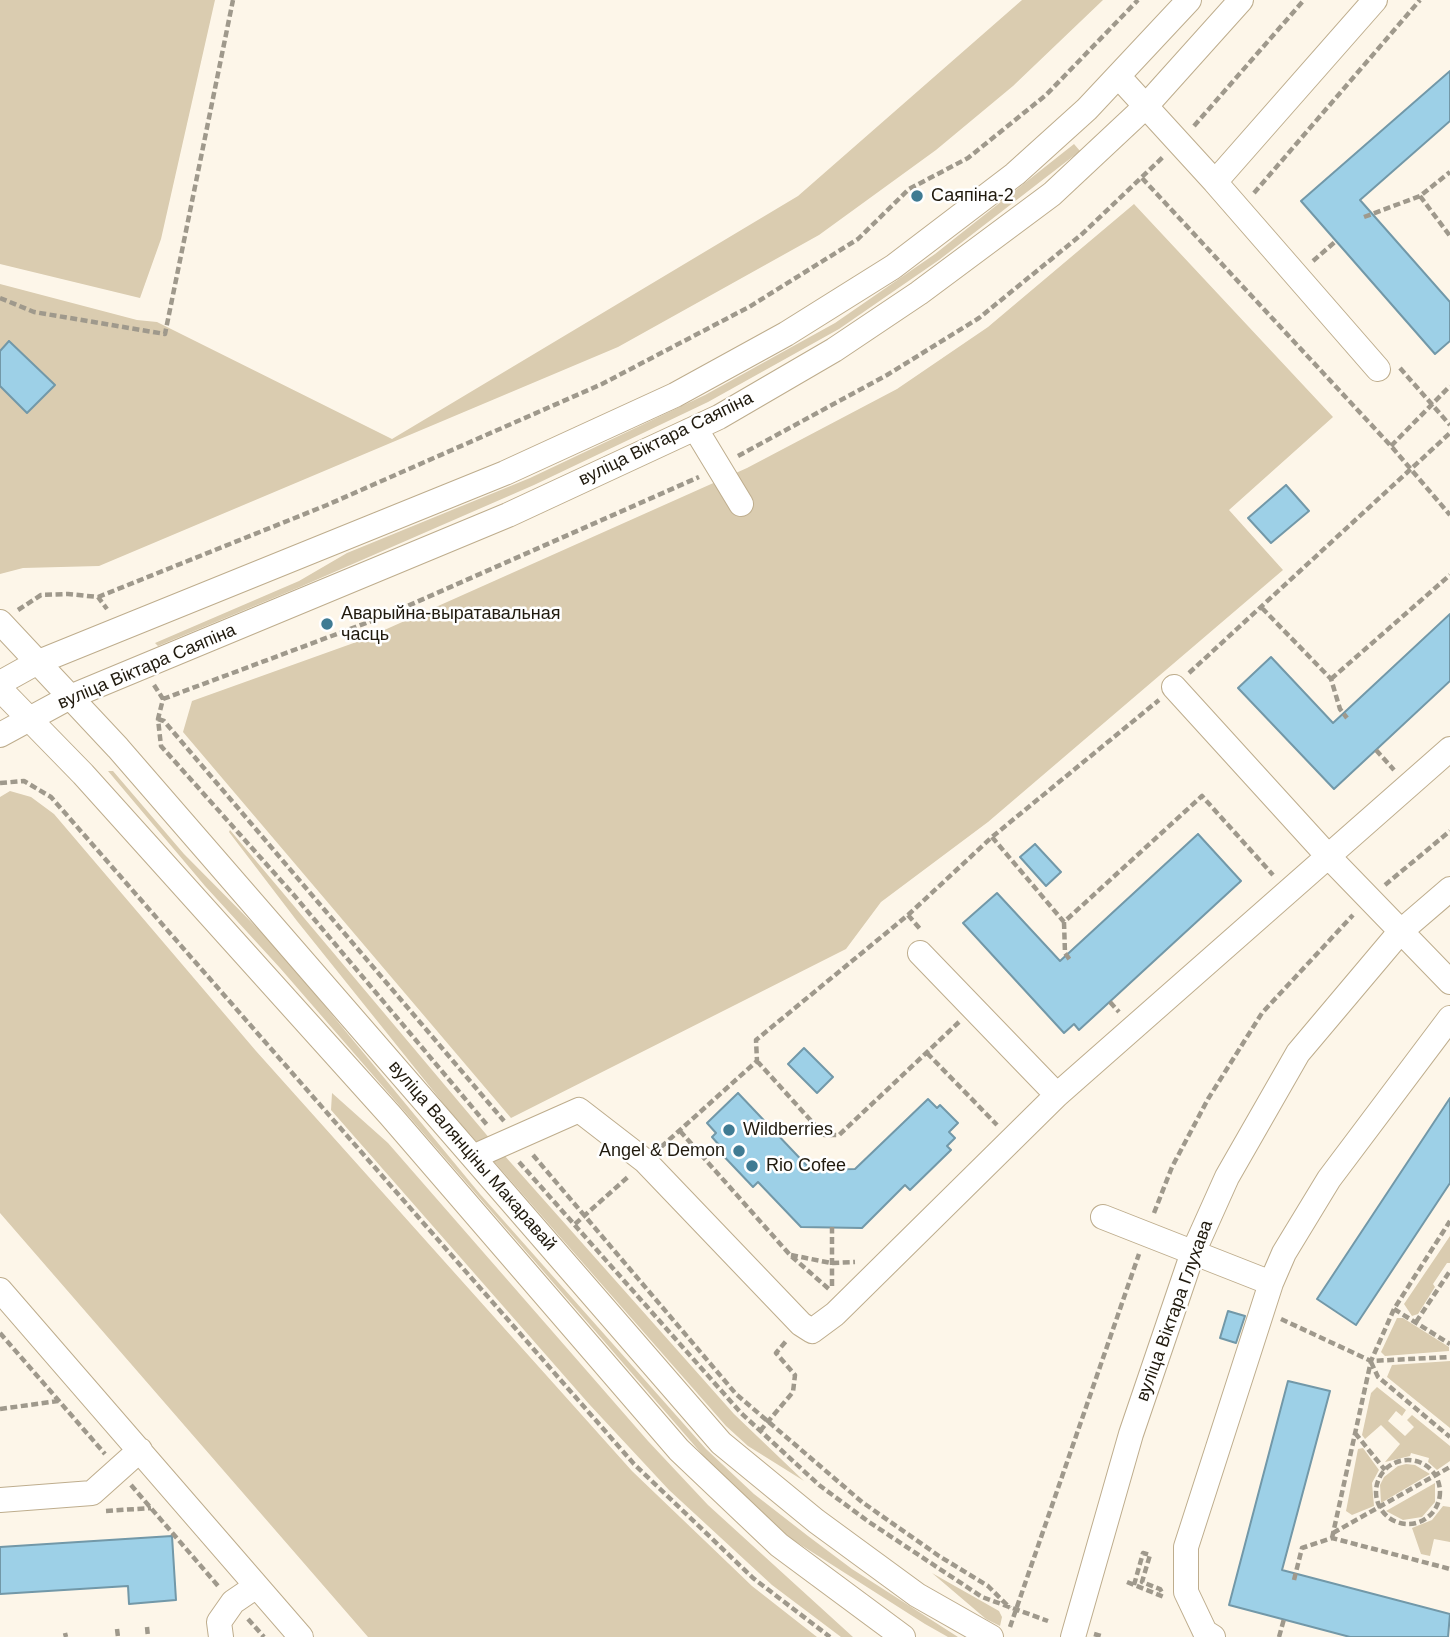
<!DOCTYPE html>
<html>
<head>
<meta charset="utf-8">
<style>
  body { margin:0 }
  canvas { display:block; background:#fdf6e9 }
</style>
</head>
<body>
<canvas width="1450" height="1637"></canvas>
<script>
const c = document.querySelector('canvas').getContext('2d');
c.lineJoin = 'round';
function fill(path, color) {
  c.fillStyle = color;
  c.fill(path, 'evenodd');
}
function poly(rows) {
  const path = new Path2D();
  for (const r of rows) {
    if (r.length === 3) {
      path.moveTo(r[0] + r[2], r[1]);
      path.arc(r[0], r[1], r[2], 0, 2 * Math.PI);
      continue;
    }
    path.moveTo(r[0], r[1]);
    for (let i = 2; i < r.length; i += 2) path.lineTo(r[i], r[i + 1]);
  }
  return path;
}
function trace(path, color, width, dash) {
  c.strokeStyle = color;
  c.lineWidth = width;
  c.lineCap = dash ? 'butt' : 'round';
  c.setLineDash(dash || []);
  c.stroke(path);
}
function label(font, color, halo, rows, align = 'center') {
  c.font = font + ' Helvetica,sans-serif';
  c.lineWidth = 5;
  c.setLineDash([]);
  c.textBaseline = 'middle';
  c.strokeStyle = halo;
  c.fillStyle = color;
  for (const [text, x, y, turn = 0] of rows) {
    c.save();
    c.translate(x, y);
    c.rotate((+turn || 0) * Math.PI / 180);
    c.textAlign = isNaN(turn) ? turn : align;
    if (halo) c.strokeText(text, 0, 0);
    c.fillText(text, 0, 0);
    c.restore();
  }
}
fill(poly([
  [0,0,215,0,161,239,140,298,0,264],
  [1022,0,1103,0,1013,86,936,150,819,235,618,347,99,566,23,568,0,574,0,284,137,320,157,322,392,439,798,196],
  [1074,144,1080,151,939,260,839,329,708,402,534,485,300,587,158,646,155,643,299,581,347,553,530,478,705,395,835,323,935,254],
  [1134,204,1333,417,1229,510,1283,570,988,822,881,902,846,949,511,1118,183,732,192,701,362,640,747,468,897,389,988,327],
  [108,771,113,771,184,854,277,948,480,1194,706,1449,754,1494,808,1536,852,1569,958,1637,948,1637,925,1624,790,1538,708,1461,280,968,205,886],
  [10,791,31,797,54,814,256,1051,632,1471,752,1586,817,1637,368,1637,0,1213,0,797],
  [230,830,496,1146,734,1414,804,1481,748,1446,726,1426,447,1108,297,921,229,832],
  [332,1093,388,1143,648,1441,708,1505,853,1637,841,1637,772,1585,669,1490,589,1404,331,1110],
  [1450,1236,1450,1263,1447,1263,1433,1284,1435,1287,1418,1314,1412,1316,1404,1304],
  [1397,1318,1403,1318,1449,1347,1449,1351,1385,1356,1381,1352],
  [1450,1361,1450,1428,1387,1377,1392,1365],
  [1377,1387,1406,1410,1402,1416,1396,1411,1388,1421,1405,1436,1414,1427,1407,1420,1412,1415,1450,1446,1450,1461,1437,1470,1428,1462,1429,1458,1411,1453,1410,1456,1385,1462,1400,1444,1381,1425,1365,1439,1362,1435,1371,1393],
  [1363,1448,1379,1470,1372,1483,1374,1506,1352,1515,1346,1511,1358,1449],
  [1406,1464,1415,1465,1430,1474,1381,1503,1380,1485,1384,1477,1398,1466],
  [1435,1483,1435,1502,1422,1517,1403,1520,1386,1511],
  [1443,1506,1450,1507,1450,1542,1434,1539,1430,1556,1421,1554,1412,1528,1432,1520],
  [932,1573,999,1611,1002,1617,1000,1626,986,1619]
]), '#daccb0');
const building = poly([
  [1450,71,1450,121,1360,200,1450,302,1450,341,1435,354,1301,201,1450,71],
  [9,341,55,385,27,413,0,386,0,351,9,341],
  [1286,485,1309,511,1271,543,1248,518,1286,485],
  [1450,614,1450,681,1334,789,1238,688,1271,657,1333,723,1450,614],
  [1198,834,1241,881,1079,1030,1074,1024,1064,1033,963,923,997,893,1060,961,1198,834],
  [1035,844,1061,872,1046,886,1020,857,1035,844],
  [804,1048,833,1077,817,1093,788,1064,804,1048],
  [738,1093,811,1170,855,1169,928,1099,937,1108,940,1105,958,1123,949,1132,955,1138,947,1146,951,1150,910,1190,905,1185,862,1228,801,1227,758,1182,753,1187,716,1148,719,1145,712,1137,716,1133,707,1123,738,1093],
  [1450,1098,1450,1183,1356,1325,1317,1299,1450,1098],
  [1228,1311,1245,1316,1236,1343,1220,1338,1228,1311],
  [1288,1381,1330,1391,1282,1570,1450,1614,1448,1637,1350,1637,1229,1605,1288,1381],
  [172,1536,176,1600,129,1604,128,1586,0,1594,0,1547,172,1536]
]);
fill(building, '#9dd0e7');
trace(building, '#7298a8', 2);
const minor = poly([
  [1375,0,1215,182,1378,369],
  [1119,77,1215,182],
  [695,428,741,504],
  [0,622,118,748,721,1443,816,1521,917,1595,991,1637],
  [0,683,36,663,505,473,675,395,786,334,893,267,1015,174,1087,109,1189,0],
  [1174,687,1327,855,1450,982],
  [0,689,83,774,390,1115,679,1450,779,1545,903,1637],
  [0,735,70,697,508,515,719,417,834,350,919,293,1052,194,1145,107,1241,0],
  [920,953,1057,1095],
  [473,1157,579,1110,645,1161,801,1324,812,1331,835,1314,1057,1095,1450,749],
  [1103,1217,1271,1283],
  [0,1290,301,1637],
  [0,1500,92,1493,140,1450],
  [221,1637,219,1622,233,1602,255,1587],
  [1073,1637,1131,1434,1192,1255,1227,1177,1298,1053,1400,932,1450,889],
  [1213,1637,1205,1632,1186,1592,1186,1547,1271,1283,1284,1253,1329,1179,1450,1018]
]);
trace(minor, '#bead8d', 26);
trace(poly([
  [1194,126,1304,0],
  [1142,178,1391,446,1450,515],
  [1254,193,1420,0],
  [1420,196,1450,236],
  [1364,217,1420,196,1450,172],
  [1313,261,1336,241],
  [0,298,34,312,165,334,233,0],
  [1400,368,1450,425],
  [1391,446,1450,386],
  [738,456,887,375,979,318,1081,235,1163,157],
  [98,597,327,505,602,384,749,307,858,239,909,189,968,158,1046,95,1138,0],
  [1262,608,1331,679,1340,709,1347,718],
  [18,610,41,595,68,594,98,597,107,609],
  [1189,673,1450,433],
  [1331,679,1450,575],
  [154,685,163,699,158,719,161,746,293,894,488,1126],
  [163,699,385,616,699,477],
  [158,719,164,721,504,1121],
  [1376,750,1394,770],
  [0,783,24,781,51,797,634,1464,753,1578,830,1637],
  [992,837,1064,922,1202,796,1273,875],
  [1385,885,1450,831],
  [908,915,921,930],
  [1064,922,1065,953,1070,960],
  [1110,1002,1119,1012],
  [927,1053,997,1125],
  [757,1061,824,1135,839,1135,959,1022],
  [680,1131,790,1255,830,1290],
  [661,1147,757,1061,756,1040,908,915,992,837,1159,700],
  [533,1155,736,1394,862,1502,939,1556,988,1586,1010,1608],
  [519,1162,741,1413,819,1485,869,1522,982,1597,1048,1621],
  [1154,1213,1172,1167,1208,1099,1262,1013,1353,915],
  [575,1224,629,1176],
  [791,1255,831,1263,855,1262],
  [832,1286,832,1227],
  [1394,1309,1450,1344],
  [1281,1319,1371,1361,1450,1357],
  [1416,1322,1450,1271],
  [0,1333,105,1454],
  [1371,1362,1378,1377,1450,1437],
  [0,1409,58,1401],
  [760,1431,793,1392,795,1375,776,1353,787,1340],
  [1355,1433,1385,1470],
  [1408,1492,32],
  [131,1485,219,1587],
  [106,1511,151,1508],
  [1333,1533,1450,1467],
  [1332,1538,1371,1361,1394,1309,1450,1221],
  [1294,1580,1302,1548,1332,1538,1450,1569],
  [1127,1582,1164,1597],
  [1134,1585,1143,1553,1150,1555,1142,1582,1160,1589,1163,1594],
  [248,1619,264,1637],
  [147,1627,148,1637],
  [1010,1627,1139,1254],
  [117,1629,118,1637],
  [65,1633,66,1637],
  [1094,1634,1104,1637],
  [1279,1637,1284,1619]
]), '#9f998c', 4.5, [7, 3.5]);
trace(minor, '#fff', 24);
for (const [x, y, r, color] of [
  [917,196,7,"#3f7b93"],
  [327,624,7,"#3f7b93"],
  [729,1130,7,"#3f7b93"],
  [739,1151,7,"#3f7b93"],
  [752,1166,7,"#3f7b93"]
]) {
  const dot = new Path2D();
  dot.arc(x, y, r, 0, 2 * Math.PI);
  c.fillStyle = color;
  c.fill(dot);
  trace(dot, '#fff', 2.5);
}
label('18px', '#201a0e', '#fff', [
  ["Саяпіна-2",931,196],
  ["Аварыйна-выратавальная",341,614],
  ["часць",341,635],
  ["Wildberries",743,1130],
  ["Angel & Demon",725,1151,"right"],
  ["Rio Cofee",766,1166]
], 'left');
label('18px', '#201a0e', '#fff', [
  ["вуліца Віктара Саяпіна",666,439,-26],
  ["вуліца Віктара Саяпіна",147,667,-23],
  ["вуліца Валянціны Макаравай",472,1156,49],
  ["вуліца Віктара Глухава",1175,1311,-70]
]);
</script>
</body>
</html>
